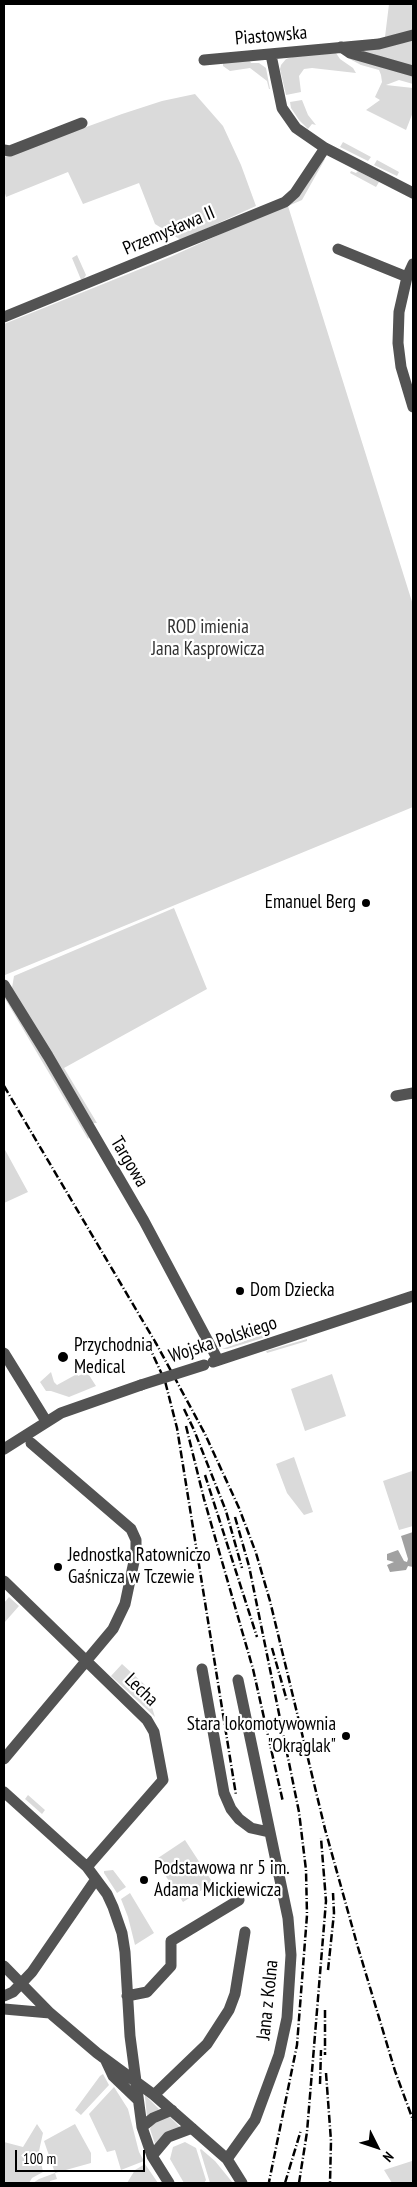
<!DOCTYPE html>
<html>
<head>
<meta charset="utf-8">
<style>
  body { margin:0 }
  #map { position:relative; width:417px; height:2187px; overflow:hidden; background:#fff; font-family:"PT Sans Narrow",sans-serif }
  canvas { display:block }
  .frame { position:absolute; inset:0; border:5px solid #000; pointer-events:none }
  .north { position:absolute; left:352px; top:2122px; width:50px; height:50px; -webkit-text-stroke:4px #fff; paint-order:stroke; rotate:131deg; font-size:14px; font-weight:700; line-height:20px; text-align:center; color:#000 }
  .north::after { content:''; display:block; margin:auto; width:18px; height:22px; background:#000; clip-path:polygon(50% 0,100% 100%,50% 72%,0 100%) }
  .scale { position:absolute; left:15px; top:2150px; width:130px; height:22px; box-sizing:border-box; border:2px solid #000; border-top:0; padding-left:6px; font-size:15px; line-height:18px; white-space:nowrap; color:#000; -webkit-text-stroke:4px #fff; paint-order:stroke }
</style>
</head>
<body>
<div id="map">
<canvas width="417" height="2187"></canvas>
<div class="frame"></div>
<div class="north">N</div>
<div class="scale">100 m</div>
</div>
<script>
const c = document.querySelector('canvas').getContext('2d');
c.lineJoin = 'round';
function fill(path, color) {
  c.fillStyle = color;
  c.fill(path, 'evenodd');
}
function poly(rows) {
  const path = new Path2D();
  for (const r of rows) {
    path.moveTo(r[0], r[1]);
    for (let i = 2; i < r.length; i += 2) path.lineTo(r[i], r[i + 1]);
  }
  return path;
}
function trace(path, color, width, dash) {
  c.strokeStyle = color;
  c.lineWidth = width;
  c.lineCap = dash ? 'butt' : 'round';
  c.setLineDash(dash || []);
  c.stroke(path);
}
function label(font, color, halo, rows, align = 'center') {
  c.font = font + ' "PT Sans Narrow",sans-serif';
  c.lineWidth = 4.5;
  c.setLineDash([]);
  c.textBaseline = 'middle';
  c.strokeStyle = halo;
  c.fillStyle = color;
  for (const [text, x, y, turn = 0] of rows) {
    c.save();
    c.translate(x, y);
    c.rotate((+turn || 0) * Math.PI / 180);
    c.textAlign = isNaN(turn) ? turn : align;
    if (halo) c.strokeText(text, 0, 0);
    c.fillText(text, 0, 0);
    c.restore();
  }
}
fill(poly([
  [389,4,413,4,413,31,385,37],
  [413,39,413,69,347,48],
  [336,53,340,59,353,68,356,73,312,68,304,69,299,76,301,92,286,95,280,69,281,65,286,59,295,56],
  [344,56,413,74,413,84,399,80,386,85,413,88,413,112,406,130,366,110,380,100,375,97,382,82,381,75,379,70,361,65],
  [250,61,251,63,259,63,266,68,270,89,269,89,267,81,250,68,230,71,223,66,223,62],
  [195,94,223,126,241,165,256,206,181,240,155,224,139,183,83,204,68,172,6,197,4,190,4,157,122,114,162,101],
  [302,100,308,115,316,125,312,124,308,129,299,120,291,108,290,102],
  [343,142,371,157,368,161,340,147],
  [323,159,325,159,302,200,288,206,413,605,413,807,5,975,4,324,170,257,287,204],
  [377,160,399,172,397,176,374,165],
  [351,171,356,173,358,171,379,182,376,187,350,173],
  [77,255,86,275,82,282,72,258],
  [174,908,207,989,64,1068,97,1123,92,1123,12,988,14,976],
  [4,991,89,1137,88,1139,4,997],
  [4,1148,28,1192,4,1203],
  [262,1335,263,1338,227,1349,222,1349],
  [307,1339,307,1341,267,1353,266,1351],
  [51,1372,54,1382,57,1385,77,1374,78,1376,87,1372,96,1386,69,1397,51,1391,46,1391,40,1382],
  [332,1374,346,1416,305,1431,291,1389],
  [294,1457,313,1512,304,1515,287,1493,276,1464],
  [412,1471,413,1526,399,1530,383,1481],
  [9,1597,19,1606,4,1623,4,1603],
  [122,1664,145,1685,155,1717,111,1676],
  [28,1795,45,1810,42,1814,25,1799],
  [185,1840,213,1883,183,1902,155,1860],
  [113,1870,126,1887,117,1893,104,1873,104,1871],
  [130,1893,154,1933,135,1945,128,1917,121,1899],
  [103,2074,109,2085,81,2115,75,2110,100,2076],
  [114,2087,128,2109,139,2152,144,2161,121,2170,115,2150,107,2152,89,2114],
  [145,2095,159,2109,147,2117,145,2097],
  [166,2116,170,2117,180,2127,156,2147,150,2129,152,2125],
  [37,2124,43,2133,39,2151,43,2172,32,2178,29,2183,4,2183,4,2142,23,2147],
  [75,2124,91,2153,91,2163,55,2173,57,2179,50,2181,50,2183,33,2183,39,2179,55,2173,44,2141],
  [185,2142,196,2148,206,2180,204,2183,184,2183,170,2159,173,2147],
  [201,2149,215,2161,233,2183,210,2183,200,2150],
  [412,2161,413,2183,392,2183,384,2170],
  [145,2164,158,2183,127,2183,135,2170]
]), '#dadada');
fill(poly([
  [413,1532,413,1567,408,1566,406,1570,390,1572,387,1565,394,1562,387,1560,387,1554,398,1550,404,1561,407,1562,408,1559,401,1536]
]), '#a1a1a1');
trace(poly([
  [341,47,350,53,413,71],
  [271,55,282,108,296,128,325,148,413,193],
  [204,60,379,44,413,35],
  [4,150,10,151,82,123],
  [338,249,407,277],
  [413,264,407,277,399,312,398,343,401,367,413,407],
  [4,317,285,202,295,193,325,148],
  [4,985,48,1056,144,1221,218,1360],
  [396,1096,413,1093],
  [4,1353,46,1421],
  [213,1362,413,1296],
  [4,1449,61,1413,141,1385],
  [4,1581,147,1720,154,1732,163,1780,87,1867],
  [202,1669,224,1793,231,1809,239,1819,251,1828,269,1832],
  [4,1759,113,1629,125,1604,136,1552,136,1540,131,1529,31,1443],
  [4,1792,87,1867,107,1894,113,1907,122,1933,125,1952,130,2036,142,2127,152,2156,169,2183],
  [4,1966,50,2013,97,2053,154,2095,227,2159,242,2183],
  [4,1996,13,1992,32,1972,96,1879],
  [127,1996,147,1992,171,1966,171,1941,239,1900],
  [4,2009,50,2013],
  [106,2061,113,2076,137,2099],
  [154,2095,207,2044,229,2010,235,1994,245,1932],
  [142,2127,153,2118,172,2110],
  [152,2156,168,2137,192,2128],
  [227,2159,255,2120,279,2055,287,2018,291,1955,288,1918,238,1680]
]), '#535353', 11);
trace(poly([
  [4,1086,157,1345,205,1434,239,1508,256,1553,270,1601,325,1829,357,1944,395,2071,413,2120],
  [148,1344,165,1381,177,1428,236,1795],
  [184,1409,194,1430,226,1511,242,1568],
  [186,1426,204,1499,253,1669,283,1802],
  [205,1475,257,1637],
  [235,1517,249,1566,299,1812,306,1870,307,1915,297,2045,269,2182],
  [272,1648,287,1701],
  [328,1970,334,1913,333,1893],
  [325,2010,325,2055],
  [326,2073,331,2141,330,2183],
  [320,2084,321,2050],
  [285,2183,301,2130],
  [299,2183,307,2132,326,1901,321,1838]
]), '#000', 2.5, [8, 2.5, 1, 2.5]);
trace(poly([
  [141,1385,204,1365]
]), '#535353', 11);
for (const [x, y, r, color] of [
  [366,903,5,"#000"],
  [240,1291,5,"#000"],
  [63,1357,6,"#000"],
  [58,1567,5,"#000"],
  [346,1736,5,"#000"],
  [144,1880,5,"#000"]
]) {
  const dot = new Path2D();
  dot.arc(x, y, r, 0, 2 * Math.PI);
  c.fillStyle = color;
  c.fill(dot);
  trace(dot, '#fff', 2);
}
label('19px', '#000', '#fff', [
  ["Piastowska",271,36,-5],
  ["Przemysława II",169,231,-23],
  ["Targowa",129,1162,59],
  ["Wojska Polskiego",223,1340,-18],
  ["Lecha",141,1690,44],
  ["Jana z Kolna",268,2000,-84]
]);
label('19px', '#313131', '#fff', [
  ["ROD imienia",208,628],
  ["Jana Kasprowicza",208,650]
]);
label('19px', '#000', '#fff', [
  ["Emanuel Berg",356,903,"right"],
  ["Dom Dziecka",250,1291],
  ["Przychodnia",74,1346],
  ["Medical",74,1368],
  ["Jednostka Ratowniczo",68,1556],
  ["Gaśnicza w Tczewie",68,1578],
  ["Stara lokomotywownia",336,1725,"right"],
  ["\"Okrąglak\"",336,1747,"right"],
  ["Podstawowa nr 5 im.",154,1869],
  ["Adama Mickiewicza",154,1891]
], 'left');
</script>
</body>
</html>
